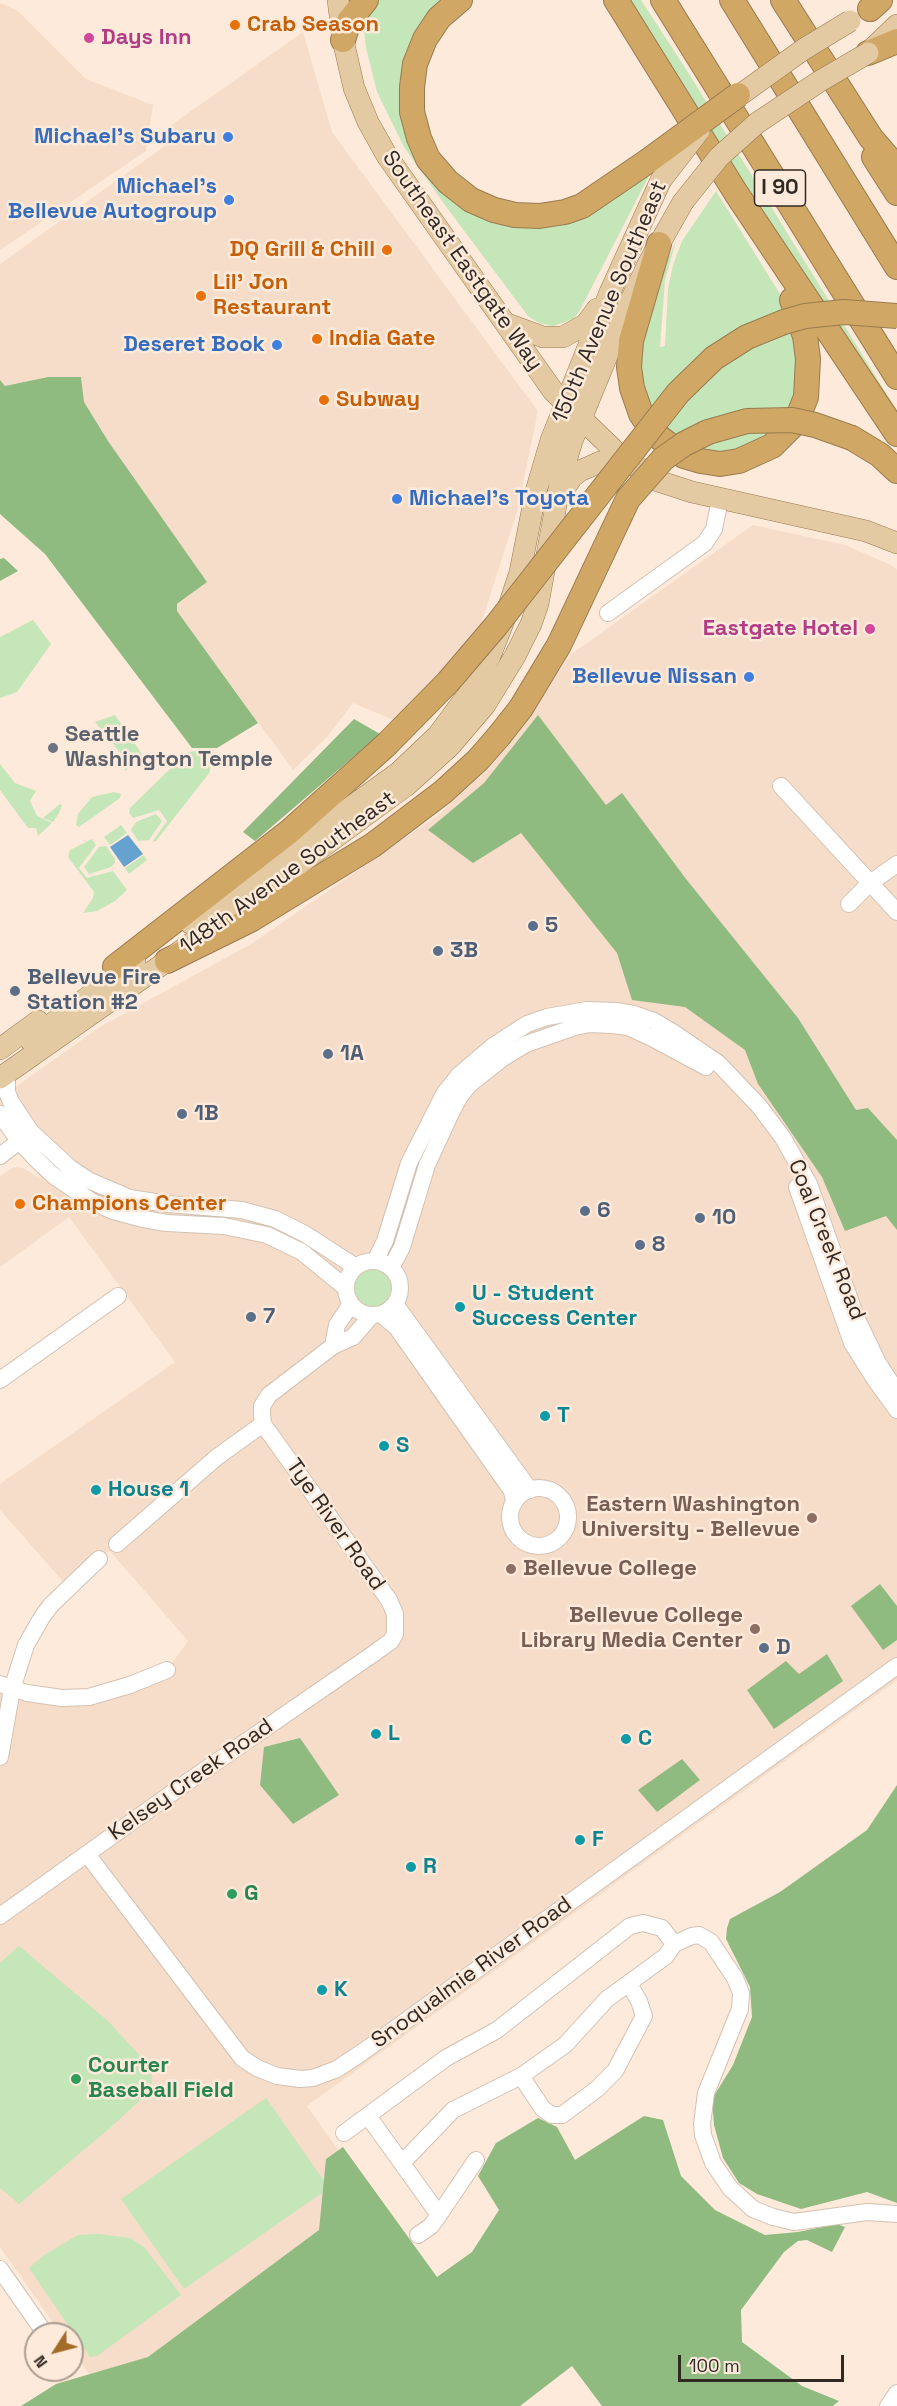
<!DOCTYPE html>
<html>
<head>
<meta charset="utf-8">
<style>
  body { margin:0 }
  #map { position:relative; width:897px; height:2406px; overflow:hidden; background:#fdeada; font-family:"Space Grotesk",sans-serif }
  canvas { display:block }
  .north { position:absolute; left:24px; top:2322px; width:60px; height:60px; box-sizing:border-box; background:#fdeada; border:2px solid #ab9d91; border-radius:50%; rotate:234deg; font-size:16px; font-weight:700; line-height:24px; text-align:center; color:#312a24 }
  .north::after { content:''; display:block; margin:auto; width:21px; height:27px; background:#a36b28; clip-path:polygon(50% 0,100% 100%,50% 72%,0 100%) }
  .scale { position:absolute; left:678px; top:2355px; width:166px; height:27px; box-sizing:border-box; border:3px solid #312a24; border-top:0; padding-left:8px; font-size:18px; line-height:21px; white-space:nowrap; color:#312a24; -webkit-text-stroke:4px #fdeada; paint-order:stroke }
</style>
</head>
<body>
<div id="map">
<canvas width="897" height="2406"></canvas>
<div class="north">N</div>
<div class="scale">100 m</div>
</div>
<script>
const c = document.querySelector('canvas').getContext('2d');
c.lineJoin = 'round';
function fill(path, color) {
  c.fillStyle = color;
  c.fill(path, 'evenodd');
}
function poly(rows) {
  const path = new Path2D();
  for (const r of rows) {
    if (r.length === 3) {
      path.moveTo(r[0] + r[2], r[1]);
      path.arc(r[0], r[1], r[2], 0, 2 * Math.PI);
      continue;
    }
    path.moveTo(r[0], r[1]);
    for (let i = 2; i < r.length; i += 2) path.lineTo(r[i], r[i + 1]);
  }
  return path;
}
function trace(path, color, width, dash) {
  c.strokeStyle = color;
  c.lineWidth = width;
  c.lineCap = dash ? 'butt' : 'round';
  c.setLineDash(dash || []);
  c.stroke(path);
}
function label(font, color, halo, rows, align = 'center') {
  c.font = font + ' "Space Grotesk",sans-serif';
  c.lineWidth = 5;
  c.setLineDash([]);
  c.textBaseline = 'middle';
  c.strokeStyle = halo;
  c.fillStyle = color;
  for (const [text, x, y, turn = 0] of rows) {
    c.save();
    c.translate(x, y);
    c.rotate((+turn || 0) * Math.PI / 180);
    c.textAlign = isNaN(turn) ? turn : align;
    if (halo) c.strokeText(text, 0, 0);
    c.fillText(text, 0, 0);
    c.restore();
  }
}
fill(poly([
  [0,3,18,11,86,79,153,105,146,151,0,250],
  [303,32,332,132,537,410,536,421,517,512,478,633,396,721,353,703,328,736,293,770,177,611,177,605,207,582,108,441,84,402,81,377,48,377,5,386,0,380,0,264,169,143,170,126],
  [753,525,845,545,891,565,897,570,897,1680,307,2106,513,2395,112,2406,72,2350,72,2334,61,2334,0,2247,0,1684,62,1698,167,1670,188,1641,110,1551,68,1587,0,1510,0,1484,175,1362,69,1217,0,1267,0,1176,14,1167,23,1168,41,1179,0,1123,0,1098,100,1027,251,944,437,816,491,767,537,705,570,655]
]), '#f6ddc9');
fill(poly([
  [378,0,448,0,430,17,413,145,506,222,653,168,579,312,573,319,553,326,539,323,528,316,447,208,404,147,377,92,366,48,363,22],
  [630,0,641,0,691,77,897,411,897,420,796,270],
  [716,191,785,302,799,349,793,406,779,427,744,449,716,453,692,448,649,415,637,359,653,292,676,241,665,280,660,347,665,346,668,289,673,265,682,241],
  [33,620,51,644,17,692,0,698,0,637],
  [115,715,144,757,125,771,122,755,95,722],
  [195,751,210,767,210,772,156,841,152,842,167,821,159,810,133,818,129,813,130,808,173,766,184,753],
  [0,764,15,783,36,791,30,801,37,816,52,823,38,836,36,828,28,828,0,790],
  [114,792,121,794,120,798,79,827,76,825,78,814,92,797],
  [60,804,62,805,59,813,53,822,43,818],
  [156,814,162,821,149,840,138,841,131,830,136,822],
  [121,825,127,833,110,845,104,837],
  [92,839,96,845,79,868,87,878,113,871,127,890,115,901,97,911,83,913,93,898,94,892,68,857,70,850],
  [106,846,115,859,115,863,111,867,89,874,84,867,99,847],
  [144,855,147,860,129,874,125,868],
  [373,1288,18],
  [19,1946,108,2021,152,2069,152,2089,110,2128,19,2204,0,2188,0,1963],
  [266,2098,329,2188,184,2289,121,2199],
  [99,2234,130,2238,144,2247,181,2295,97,2356,90,2357,29,2268,44,2255,78,2235]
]), '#c4e6b8');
fill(poly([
  [48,377,81,377,84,402,108,441,207,582,177,604,177,611,258,723,217,748,192,748,45,554,0,514,0,380,5,386],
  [4,558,18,571,0,581,0,559],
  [538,715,606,805,622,793,686,879,798,1018,856,1110,868,1108,897,1140,897,1230,886,1216,845,1231,822,1177,758,1084,745,1050,685,1007,632,1000,617,953,521,833,473,863,428,830,484,783],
  [354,719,380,734,255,841,243,832],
  [880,1584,897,1606,897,1640,883,1650,851,1606],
  [827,1654,843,1681,774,1729,747,1690,786,1661,799,1674],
  [300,1738,339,1795,293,1824,260,1785,264,1747],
  [682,1759,700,1780,657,1812,638,1790],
  [897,1785,897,2203,867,2192,801,2209,757,2194,739,2183,723,2158,714,2125,712,2099,733,2065,752,2017,750,1987,726,1939,727,1928,730,1919,780,1892,867,1830],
  [644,2116,663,2120,681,2176,715,2210,765,2235,798,2232,837,2224,845,2227,832,2252,807,2240,798,2241,784,2252,741,2310,742,2342,802,2386,839,2401,833,2406,602,2406,572,2366,520,2406,21,2406,56,2384,148,2357,319,2230,326,2159,343,2147,437,2277,472,2252,499,2210,478,2176,496,2143,538,2118,557,2127,575,2160]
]), '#8fba80');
fill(poly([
  [128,835,143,854,124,867,110,847]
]), '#65a2cf');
const minor = poly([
  [608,613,705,543,714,529,720,500],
  [781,786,897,912],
  [849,904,870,883,897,864],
  [7,1074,7,1092,11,1102,31,1132,69,1167,88,1180,130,1198,167,1204,242,1210,275,1219,305,1234,356,1267],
  [0,1114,19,1141,38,1161,54,1176,91,1201,113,1211,143,1219,167,1223,224,1226,267,1235,302,1252,346,1288],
  [0,1156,26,1136],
  [797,1187,852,1343,874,1378,897,1410],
  [375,1261,385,1241,409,1163,444,1094,459,1075,493,1046,527,1024,547,1017,587,1010,616,1011,634,1014,654,1021,674,1033,718,1063,759,1106,783,1138,809,1184,856,1317,878,1363,897,1392],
  [373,1288,27],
  [391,1268,402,1247,427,1165,451,1113,460,1096,470,1084,503,1058,526,1044,575,1027,590,1024,613,1025,628,1027,652,1038,706,1067],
  [395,1304,530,1490],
  [381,1314,397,1328,512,1491,514,1502],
  [333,1346,337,1325,351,1304],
  [0,1380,118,1296],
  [539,1517,29],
  [117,1544,217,1457,263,1424],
  [0,1684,27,1693,62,1698,89,1697,130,1685,167,1670],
  [0,1757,12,1689,26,1645,42,1617,51,1605,99,1559],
  [87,1854,242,2058,257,2068,277,2076,300,2079,313,2078,337,2069,364,2051,897,1666],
  [0,1916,186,1783,373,1654,391,1641,395,1634,395,1614,389,1600,263,1424,262,1414,262,1406,269,1395,333,1346,353,1337,372,1315],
  [674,1944,692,1936,699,1935,711,1942,735,1978,741,1993,740,2009,706,2093,702,2124,703,2135,713,2163,730,2188,753,2209,773,2217,794,2222,867,2212,897,2214],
  [521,2076,543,2109,552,2115,562,2115,597,2089,615,2071,644,2016,639,2001,629,1984],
  [368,2116,439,2215],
  [344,2133,446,2058,497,2030,630,1926,643,1923,662,1928,674,1944,666,1956,607,1999,565,2045,521,2076,453,2110,402,2163],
  [418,2235,431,2226,439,2215,476,2160],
  [0,2269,42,2329],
  [888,2406,897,2393]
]);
const major = poly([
  [338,0,343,40,354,88,368,122,387,156,553,391,616,452,658,481,692,492,866,531,897,543],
  [871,50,897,25],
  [505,323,543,337,563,337,586,324,597,309],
  [561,494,572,477,580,471,600,462,613,461,630,465],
  [190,923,398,773,438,735,469,693,490,656,505,618,520,572,536,491,551,440,610,292,661,180],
  [30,1040,135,962],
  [0,1049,38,1021],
  [0,1078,167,961,407,785,450,746,485,705,515,656,531,624,538,604,561,478,572,441,623,317,648,264,683,202]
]);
const highway = poly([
  [460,0,439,18,425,39,415,64,412,87,412,112,419,138,428,159,448,182,471,200,494,210,515,215,539,216,565,212,582,206,648,161],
  [616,0,736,193,897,434],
  [663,0,897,377],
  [732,0,897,267],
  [783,0,871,138,897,168],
  [870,9,880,0],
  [343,40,349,21,366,0],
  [868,53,897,41],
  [874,157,897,193],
  [659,244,631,341,629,367,632,388,641,414,656,435,684,456,701,461,720,464,739,461,772,446,796,422,806,397,808,359,805,336,792,300],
  [852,438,880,455,897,471],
  [167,961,252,919,373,845,443,792,478,760,499,736],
  [115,967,290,831,386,745]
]);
trace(minor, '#d3c1b2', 18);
trace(major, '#997b4f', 22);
trace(highway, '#997b4f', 26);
trace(minor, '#fff', 16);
trace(major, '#e3caa3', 21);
trace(highway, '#d1a766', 24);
const majorBridge = poly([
  [726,105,804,49,850,21],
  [661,180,699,131],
  [683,202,719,157,757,123,820,81,868,53]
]);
const highwayBridge = poly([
  [648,161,738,95],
  [499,736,521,708,559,645,628,499,663,459,684,444,708,432,747,421,792,420,815,425,852,438],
  [386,745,448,682,495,627,678,393,714,358,747,337,784,322,805,316,844,312,897,316]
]);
trace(majorBridge, '#997b4f', 22, []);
trace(highwayBridge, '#997b4f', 26, []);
trace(majorBridge, '#e3caa3', 21);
trace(highwayBridge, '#d1a766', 24);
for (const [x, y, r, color] of [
  [235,25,6,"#e8710a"],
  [89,38,6,"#d1479c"],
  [228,137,6,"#3f7fe0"],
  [229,200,6,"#3f7fe0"],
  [387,250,6,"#e8710a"],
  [201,296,6,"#e8710a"],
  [317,339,6,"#e8710a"],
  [277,345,6,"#3f7fe0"],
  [324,400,6,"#e8710a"],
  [397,499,6,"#3f7fe0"],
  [870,629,6,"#d1479c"],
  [749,677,6,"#3f7fe0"],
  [53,748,6,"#6b7280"],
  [533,926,6,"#5c6f8a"],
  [438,951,6,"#5c6f8a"],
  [15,991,6,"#5c6f8a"],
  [328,1054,6,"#5c6f8a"],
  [182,1114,6,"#5c6f8a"],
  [20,1204,6,"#e8710a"],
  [585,1211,6,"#5c6f8a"],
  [700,1218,6,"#5c6f8a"],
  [640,1245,6,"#5c6f8a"],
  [460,1307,6,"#0f9aa8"],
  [251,1317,6,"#5c6f8a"],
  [545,1416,6,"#0f9aa8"],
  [384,1446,6,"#0f9aa8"],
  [96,1490,6,"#0f9aa8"],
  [812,1518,6,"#8d6e63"],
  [511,1569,6,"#8d6e63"],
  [755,1629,6,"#8d6e63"],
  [764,1648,6,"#5c6f8a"],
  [376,1734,6,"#0f9aa8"],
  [626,1739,6,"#0f9aa8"],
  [580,1840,6,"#0f9aa8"],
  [411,1867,6,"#0f9aa8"],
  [232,1894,6,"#2e9e5b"],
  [322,1990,6,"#0f9aa8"],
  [76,2079,6,"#2e9e5b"]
]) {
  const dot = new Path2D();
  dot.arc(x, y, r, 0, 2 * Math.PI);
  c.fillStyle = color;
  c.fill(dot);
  trace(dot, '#fdeada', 2);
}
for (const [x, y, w] of [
  [780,188,51]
]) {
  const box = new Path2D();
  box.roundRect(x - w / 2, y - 18, w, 36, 4.5);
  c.fillStyle = '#fdeada';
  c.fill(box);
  trace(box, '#312a24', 1.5);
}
label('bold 21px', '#312a24', null, [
  ["I 90",780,188]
]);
label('bold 22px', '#c56008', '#fdeada', [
  ["Crab Season",247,25],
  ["DQ Grill & Chill",375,250,"right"],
  ["Lil' Jon",213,283],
  ["Restaurant",213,308],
  ["India Gate",329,339],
  ["Subway",336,400],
  ["Champions Center",32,1204]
], 'left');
label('bold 22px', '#b23c85', '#fdeada', [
  ["Days Inn",101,38],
  ["Eastgate Hotel",858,629,"right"]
], 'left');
label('bold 22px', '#366cbe', '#fdeada', [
  ["Michael's Subaru",216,137],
  ["Michael's",217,187],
  ["Bellevue Autogroup",217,212],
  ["Deseret Book",265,345],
  ["Michael's Toyota",409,499,"left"],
  ["Bellevue Nissan",737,677]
], 'right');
label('22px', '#312a24', '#fdeada', [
  ["Southeast Eastgate Way",462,261,55],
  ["150th Avenue Southeast",610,302,-67],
  ["148th Avenue Southeast",288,873,-36],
  ["Coal Creek Road",826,1240,68],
  ["Tye River Road",335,1525,55],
  ["Kelsey Creek Road",191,1780,-35],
  ["Snoqualmie River Road",472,1973,-36]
]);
label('bold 22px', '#5b616d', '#fdeada', [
  ["Seattle",65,735],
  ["Washington Temple",65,760]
], 'left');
label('bold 22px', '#4e5e75', '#fdeada', [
  ["5",545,926],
  ["3B",450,951],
  ["Bellevue Fire",27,978],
  ["Station #2",27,1003],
  ["1A",340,1054],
  ["1B",194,1114],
  ["6",597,1211],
  ["10",712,1218],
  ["8",652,1245],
  ["7",263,1317],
  ["D",776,1648]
], 'left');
label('bold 22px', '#0d838f', '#fdeada', [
  ["U - Student",472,1294],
  ["Success Center",472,1319],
  ["T",557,1416],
  ["S",396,1446],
  ["House 1",108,1490],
  ["L",388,1734],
  ["C",638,1739],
  ["F",592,1840],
  ["R",423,1867],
  ["K",334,1990]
], 'left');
label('bold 22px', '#785e54', '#fdeada', [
  ["Eastern Washington",800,1505],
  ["University - Bellevue",800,1530],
  ["Bellevue College",523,1569,"left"],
  ["Bellevue College",743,1616],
  ["Library Media Center",743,1641]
], 'right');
label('bold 22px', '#27864d', '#fdeada', [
  ["G",244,1894],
  ["Courter",88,2066],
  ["Baseball Field",88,2091]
], 'left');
</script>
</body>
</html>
